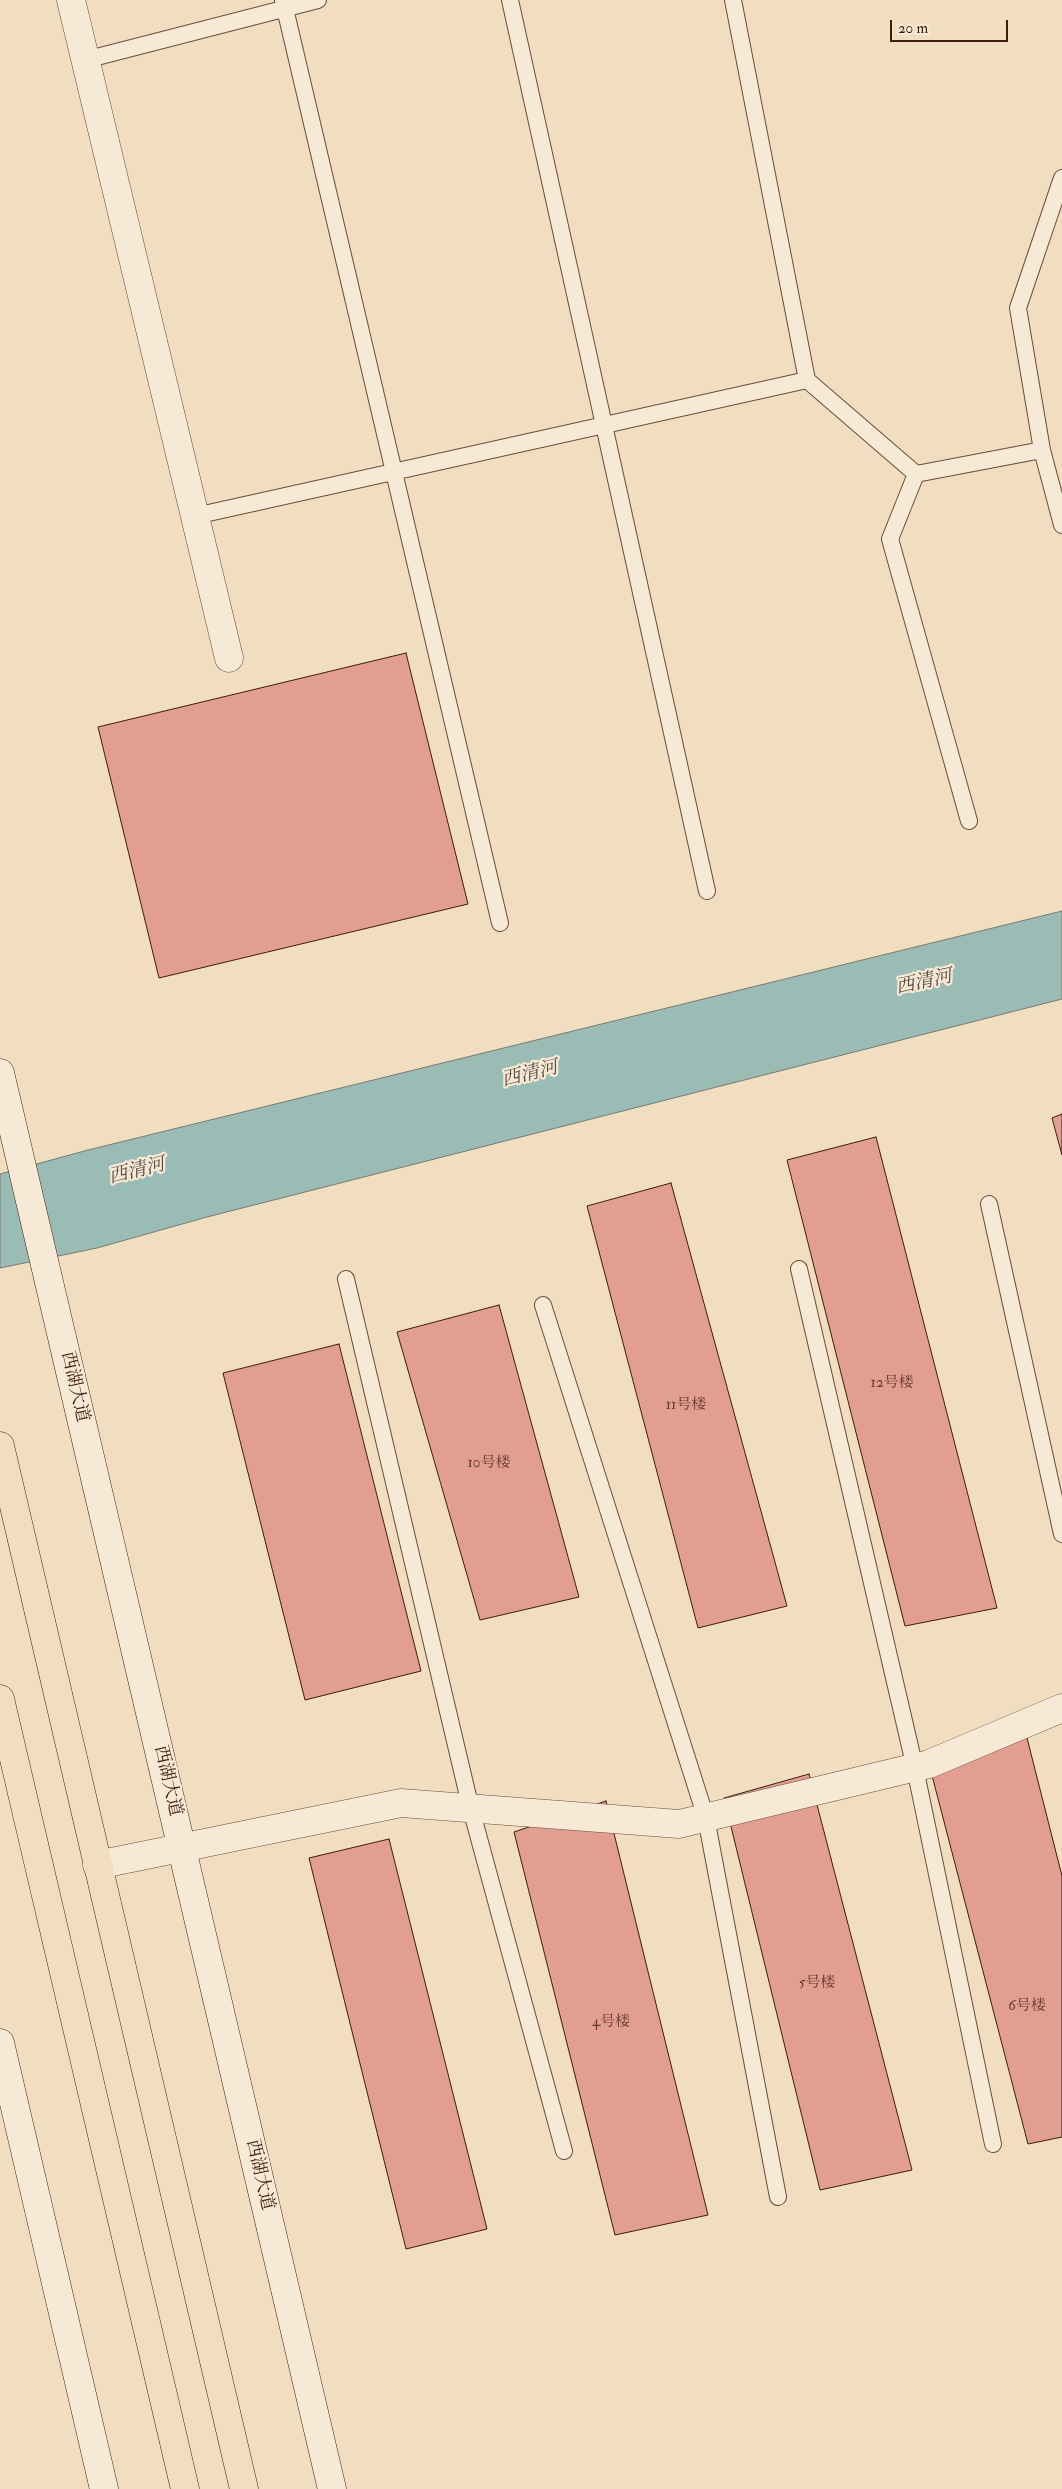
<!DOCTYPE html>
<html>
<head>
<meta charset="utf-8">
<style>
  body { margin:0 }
  #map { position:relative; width:1062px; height:2489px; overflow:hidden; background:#f1ddc0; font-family:"IM FELL Double Pica",serif }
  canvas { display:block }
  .scale { position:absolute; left:890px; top:20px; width:118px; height:22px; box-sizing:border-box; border:2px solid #3e1c0d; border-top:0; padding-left:6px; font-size:15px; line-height:18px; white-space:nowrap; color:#3e1c0d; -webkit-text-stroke:4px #f6e9d6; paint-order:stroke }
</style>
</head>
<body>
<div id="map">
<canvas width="1062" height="2489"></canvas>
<div class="scale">20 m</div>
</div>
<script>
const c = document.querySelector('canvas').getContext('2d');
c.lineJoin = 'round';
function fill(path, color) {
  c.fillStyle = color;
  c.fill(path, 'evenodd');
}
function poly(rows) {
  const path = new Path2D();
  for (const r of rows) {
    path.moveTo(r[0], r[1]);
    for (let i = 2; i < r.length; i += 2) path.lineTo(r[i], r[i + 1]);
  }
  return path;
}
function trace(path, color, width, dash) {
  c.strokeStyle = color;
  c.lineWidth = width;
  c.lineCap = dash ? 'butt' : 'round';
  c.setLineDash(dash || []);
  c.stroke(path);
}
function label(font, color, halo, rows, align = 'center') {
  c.font = font + ' "IM FELL Double Pica","Noto Serif SC",serif';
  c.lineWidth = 4.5;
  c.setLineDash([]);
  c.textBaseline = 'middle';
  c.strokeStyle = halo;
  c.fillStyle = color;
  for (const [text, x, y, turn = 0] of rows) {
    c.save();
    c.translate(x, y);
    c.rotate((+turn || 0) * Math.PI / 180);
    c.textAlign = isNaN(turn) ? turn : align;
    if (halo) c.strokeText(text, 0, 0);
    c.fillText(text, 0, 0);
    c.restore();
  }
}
const water = poly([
  [1062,911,1062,999,207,1217,97,1248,0,1268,0,1174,88,1150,1062,911]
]);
fill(water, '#9bbbb5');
trace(water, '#767b72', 1);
const building = poly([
  [406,653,468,904,159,978,98,727,406,653],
  [1062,1114,1062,1155,1052,1118,1062,1114],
  [876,1137,997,1608,905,1626,787,1160,876,1137],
  [671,1183,787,1606,698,1628,587,1206,671,1183],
  [499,1305,579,1597,480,1620,397,1332,499,1305],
  [339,1344,421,1671,305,1700,223,1373,339,1344],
  [1026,1734,1062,1876,1062,2137,1028,2144,929,1764,1026,1734],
  [809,1774,912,2170,820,2190,724,1798,809,1774],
  [606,1801,708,2215,615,2235,514,1832,606,1801],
  [389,1839,487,2229,406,2249,309,1858,389,1839]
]);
fill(building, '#e19e91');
trace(building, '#3e1c0d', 1);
const lane = poly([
  [283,0,500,923],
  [510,0,707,891],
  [733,0,807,380,916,474],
  [85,60,318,0],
  [1062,178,1018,308,1042,450,1062,525],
  [195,516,807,380],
  [969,821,890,539,916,474,1042,450],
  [989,1204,1062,1534],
  [799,1269,915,1768,993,2144],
  [346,1279,471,1809,564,2151],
  [543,1305,706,1818,778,2197]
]);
const street = poly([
  [71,0,229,658],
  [97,1865,401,1803,679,1824,929,1764,1062,1708]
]);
const secondary = poly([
  [0,1073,332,2489],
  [0,2043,104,2489]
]);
const primary = poly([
  [0,1446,244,2489],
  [0,1699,185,2489]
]);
trace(lane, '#6b4c3a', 18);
trace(street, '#6b4c3a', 29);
trace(secondary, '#3e1c0d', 29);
trace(primary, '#3e1c0d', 29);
trace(lane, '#f6e9d6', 16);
trace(street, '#f6e9d6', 28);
trace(secondary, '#f6e9d6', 28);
trace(primary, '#f1ddc0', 28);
label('15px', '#673c2e', null, [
  ["12号楼",892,1384],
  ["11号楼",686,1406],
  ["10号楼",489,1464],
  ["5号楼",817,1984],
  ["6号楼",1027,2007],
  ["4号楼",611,2023]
]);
label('18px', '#3e1c0d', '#f6e9d6', [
  ["西湖大道",74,1387,77],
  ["西湖大道",167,1781,77],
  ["西湖大道",259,2175,77]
]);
label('italic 19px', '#5a4c3f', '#f6e9d6', [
  ["西清河",924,983,-12],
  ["西清河",530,1075,-14],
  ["西清河",137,1172,-14]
]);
</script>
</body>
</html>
